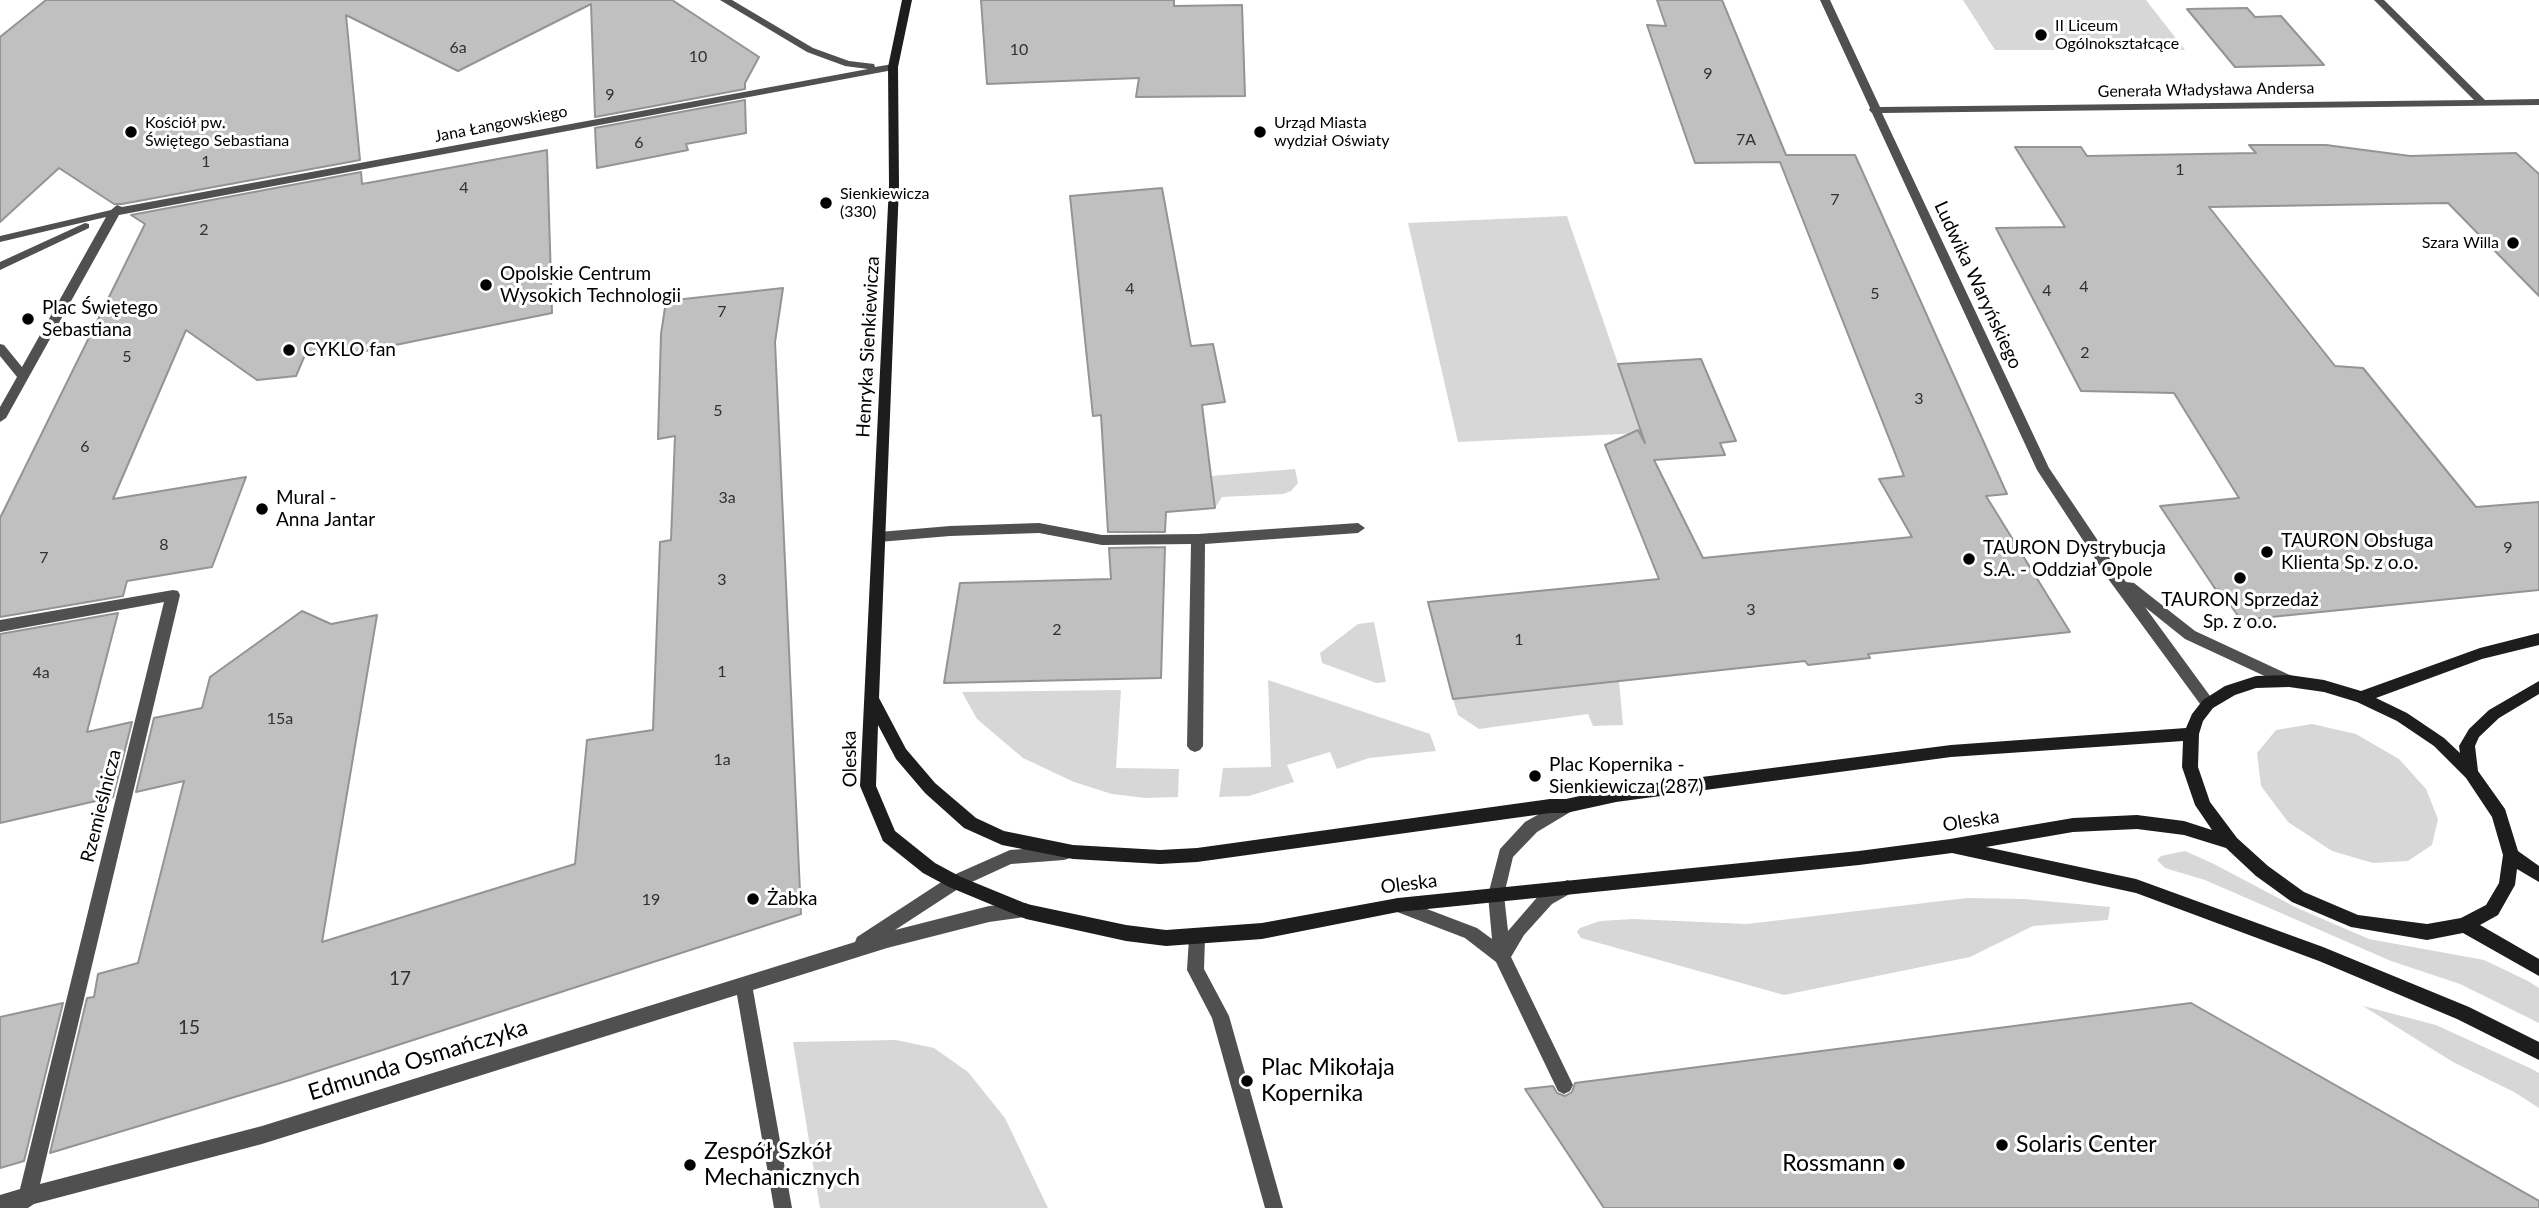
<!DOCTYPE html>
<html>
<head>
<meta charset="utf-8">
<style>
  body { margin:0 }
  canvas { display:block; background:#fff }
</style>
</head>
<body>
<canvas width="2539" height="1208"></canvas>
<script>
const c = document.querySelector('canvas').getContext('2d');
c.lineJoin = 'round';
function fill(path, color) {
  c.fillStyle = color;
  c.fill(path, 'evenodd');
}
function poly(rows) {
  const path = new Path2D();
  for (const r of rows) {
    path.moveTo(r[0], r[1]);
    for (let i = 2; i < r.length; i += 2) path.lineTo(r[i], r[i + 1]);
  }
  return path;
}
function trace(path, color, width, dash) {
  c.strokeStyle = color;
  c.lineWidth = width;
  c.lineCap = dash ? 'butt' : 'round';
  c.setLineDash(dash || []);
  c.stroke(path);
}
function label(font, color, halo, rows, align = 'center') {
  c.font = font + ' Lato,sans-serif';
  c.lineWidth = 6;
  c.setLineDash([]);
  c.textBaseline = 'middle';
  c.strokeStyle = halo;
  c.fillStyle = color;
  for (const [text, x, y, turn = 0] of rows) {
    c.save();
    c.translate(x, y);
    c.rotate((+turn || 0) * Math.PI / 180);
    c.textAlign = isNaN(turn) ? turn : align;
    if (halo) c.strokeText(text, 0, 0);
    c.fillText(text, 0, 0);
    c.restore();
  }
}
fill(poly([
  [1963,0,2146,0,2185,50,1995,50],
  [1567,216,1642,433,1458,442,1408,223],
  [1295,469,1298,483,1291,491,1283,494,1222,497,1215,508,1211,476],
  [1374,622,1386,682,1376,683,1322,663,1320,653,1358,624],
  [1268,680,1430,734,1436,751,1369,758,1337,769,1330,752,1287,765,1294,782,1249,796,1219,797,1223,768,1271,767],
  [1619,681,1623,725,1593,726,1588,714,1479,729,1458,715,1453,699],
  [1121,690,1116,768,1179,769,1178,797,1145,798,1112,794,1074,782,1023,758,977,719,962,692],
  [2312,724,2356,734,2399,759,2426,789,2438,819,2432,845,2408,861,2373,863,2332,851,2288,822,2261,786,2257,753,2276,730],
  [2185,851,2214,864,2297,908,2369,939,2484,960,2528,981,2539,988,2539,1023,2460,984,2391,961,2205,880,2165,868,2157,860,2161,856],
  [1967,898,2023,899,2110,907,2108,920,2033,926,1970,957,1784,995,1581,938,1577,932,1580,928,1600,921,1633,919,1747,924],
  [2363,1006,2436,1025,2532,1069,2539,1073,2539,1108,2514,1092,2453,1062],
  [896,1040,934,1048,968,1072,1005,1118,1048,1208,820,1208,793,1042]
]), '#d7d7d7');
const building = poly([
  [46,0,672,0,759,57,745,83,745,89,595,117,591,4,458,71,346,15,360,160,122,204,114,204,59,168,0,222,0,37,46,0],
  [981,0,1174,0,1174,6,1242,5,1245,96,1136,97,1139,78,987,84,981,0],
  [1657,0,1722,0,1786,155,1855,155,2007,494,1986,496,2070,632,1868,654,1870,658,1808,665,1805,661,1453,699,1428,602,1659,579,1605,445,1638,430,1645,443,1618,364,1701,359,1736,441,1720,443,1725,455,1654,460,1703,558,1912,537,1879,479,1904,476,1780,162,1695,163,1647,25,1666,26,1657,0],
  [2247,8,2255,17,2281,16,2324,65,2235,67,2187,9,2247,8],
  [745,100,746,133,686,144,688,150,597,168,595,128,745,100],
  [2249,145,2326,145,2410,156,2516,153,2539,174,2539,296,2448,203,2209,207,2335,366,2363,368,2476,507,2539,502,2539,590,2241,620,2219,589,2216,590,2160,506,2239,498,2174,393,2081,391,1996,228,2065,227,2015,147,2081,147,2087,156,2256,153,2249,145],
  [547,150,552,313,361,352,305,355,296,376,257,380,186,330,113,499,246,477,212,567,127,581,123,596,0,617,0,518,145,224,131,215,361,172,362,184,547,150],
  [1162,188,1191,346,1213,344,1225,402,1202,405,1215,508,1166,512,1165,532,1108,532,1101,415,1093,416,1070,196,1162,188],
  [783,288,775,342,801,914,284,1082,50,1153,87,998,94,997,98,974,138,963,184,781,136,792,154,718,202,708,210,677,302,611,331,624,377,615,322,942,575,864,587,740,653,730,660,542,671,540,675,436,658,439,661,334,666,301,783,288],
  [1165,547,1161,678,944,683,960,583,1111,579,1109,548,1165,547],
  [118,613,87,732,132,722,113,797,0,823,0,634,118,613],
  [63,1003,24,1161,0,1168,0,1017,63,1003],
  [2191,1003,2539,1201,2539,1208,1604,1208,1525,1089,1553,1086,1557,1093,1565,1096,1572,1092,1575,1083,2191,1003]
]);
fill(building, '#c0c0c0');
trace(building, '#949494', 2);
fill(poly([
  [1566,799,1572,801,1574,806,1572,811,1537,832,1513,857,1504,895,1508,931,1540,894,1567,880,1573,882,1575,887,1573,892,1552,904,1524,935,1511,957,1573,1085,1570,1091,1564,1094,1558,1091,1496,962,1465,938,1392,910,1390,905,1392,900,1398,898,1477,928,1492,939,1488,895,1500,849,1525,822,1566,799]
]), '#505050');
fill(poly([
  [720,0,732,0,813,48,849,61,874,64,875,67,893,64,898,67,893,70,119,215,6,418,0,422,0,407,17,377,0,356,0,344,4,345,22,367,106,217,0,242,0,236,111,210,117,205,122,207,868,69,845,66,807,52,720,0],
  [1820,0,1830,0,1880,107,2474,100,2374,0,2384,0,2485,100,2539,99,2539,105,1882,113,2049,468,2119,572,2126,582,2134,583,2195,631,2294,677,2296,681,2294,685,2284,685,2185,639,2145,607,2213,700,2215,704,2213,708,2208,710,2203,708,2109,580,2037,470,1872,113,1869,110,1870,108,1820,0],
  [85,223,89,224,89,228,0,270,0,262,85,223],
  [1039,523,1102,535,1198,534,1358,523,1365,528,1358,533,1205,544,1203,746,1200,750,1195,752,1190,750,1187,746,1191,544,1102,545,1039,533,950,536,879,542,872,537,879,532,950,526,1039,523],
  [173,590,178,591,180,595,40,1184,262,1126,855,942,857,937,949,877,1010,850,1064,846,1070,848,1072,853,1070,858,1064,860,1011,864,961,887,895,930,989,906,1026,903,1032,906,1034,911,1032,916,989,922,887,948,753,990,792,1208,774,1208,737,995,262,1144,34,1204,28,1208,0,1208,0,1195,20,1189,164,602,0,632,0,620,173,590],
  [1197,930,1203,933,1205,938,1204,969,1229,1016,1283,1208,1265,1208,1212,1018,1187,970,1189,938,1191,933,1197,930]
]), '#505050');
fill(poly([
  [902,0,912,0,898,67,899,185,879,698,906,749,935,783,976,818,1004,831,1073,845,1160,850,1197,848,1550,799,1566,799,1616,788,1951,745,2186,728,2192,714,2203,700,2225,686,2256,676,2289,675,2324,680,2361,691,2480,648,2539,633,2539,645,2482,659,2376,698,2407,713,2444,738,2460,753,2459,746,2469,729,2489,710,2539,681,2539,694,2499,718,2479,737,2475,746,2478,771,2505,809,2518,851,2539,866,2539,882,2517,869,2515,885,2498,915,2480,925,2539,959,2539,976,2463,933,2427,940,2351,927,2292,902,2256,876,2226,848,2184,835,2137,829,2073,832,1986,847,2136,879,2323,947,2469,1007,2539,1042,2539,1060,2457,1019,2319,961,2136,893,1952,853,1859,865,1398,912,1262,939,1166,946,1126,941,1026,919,949,887,923,873,883,841,860,786,889,185,888,67,902,0],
  [2289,687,2324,692,2357,702,2397,721,2434,746,2466,778,2492,817,2503,855,2499,883,2486,905,2461,918,2427,924,2358,915,2304,892,2268,866,2237,838,2210,802,2198,767,2199,734,2203,721,2213,708,2235,695,2256,688,2289,687],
  [878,725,896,759,925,793,964,828,1002,845,1073,859,1160,864,1197,862,1550,813,1566,813,1616,802,1951,757,2183,741,2182,767,2195,805,2212,830,2184,821,2137,815,2073,818,1950,839,1859,851,1398,898,1262,923,1166,930,1126,925,1027,904,961,877,935,863,895,831,876,786,878,725]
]), '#1d1d1d');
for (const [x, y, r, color] of [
  [2041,35,7,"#000"],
  [131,132,7,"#000"],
  [1260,132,7,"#000"],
  [826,203,7,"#000"],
  [2513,243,7,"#000"],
  [486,285,7,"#000"],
  [28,319,7,"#000"],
  [289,350,7,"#000"],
  [262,509,7,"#000"],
  [2267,552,7,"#000"],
  [1969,559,7,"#000"],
  [2240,578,7,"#000"],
  [1535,776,7,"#000"],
  [753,899,7,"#000"],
  [1247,1081,7,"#000"],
  [2002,1145,7,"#000"],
  [1899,1164,7,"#000"],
  [690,1165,7,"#000"]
]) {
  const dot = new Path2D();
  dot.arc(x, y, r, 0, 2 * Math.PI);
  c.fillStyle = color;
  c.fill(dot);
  trace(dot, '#fff', 2.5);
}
label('16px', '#000', '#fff', [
  ["II Liceum",2055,26],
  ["Ogólnokształcące",2055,44],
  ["Kościół pw.",145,123],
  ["Świętego Sebastiana",145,141],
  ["Urząd Miasta",1274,123],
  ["wydział Oświaty",1274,141],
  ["Sienkiewicza",840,194],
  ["(330)",840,212],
  ["Szara Willa",2499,243,"right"]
], 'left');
label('16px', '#303030', null, [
  ["6a",458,48],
  ["10",1019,50],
  ["10",698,57],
  ["9",1708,74],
  ["9",610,95],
  ["7A",1746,140],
  ["6",639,143],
  ["1",206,162],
  ["1",2180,170],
  ["4",464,188],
  ["7",1835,200],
  ["2",204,230],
  ["4",2084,287],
  ["4",1130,289],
  ["4",2047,291],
  ["5",1875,294],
  ["7",722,312],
  ["2",2085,353],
  ["5",127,357],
  ["3",1919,399],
  ["5",718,411],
  ["6",85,447],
  ["3a",727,498],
  ["8",164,545],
  ["9",2508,548],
  ["7",44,558],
  ["3",722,580],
  ["3",1751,610],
  ["2",1057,630],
  ["1",1519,640],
  ["1",722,672],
  ["4a",41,673],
  ["15a",280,719],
  ["1a",722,760],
  ["19",651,900]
]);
label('16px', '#000', '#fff', [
  ["Generała Władysława Andersa",2206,90,-1],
  ["Jana Łangowskiego",501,124,-11]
]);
label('19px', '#000', '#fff', [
  ["Opolskie Centrum",500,274],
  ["Wysokich Technologii",500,296],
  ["Plac Świętego",42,308],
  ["Sebastiana",42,330],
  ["CYKLO fan",303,350],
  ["Mural -",276,498],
  ["Anna Jantar",276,520],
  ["TAURON Obsługa",2281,541],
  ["Klienta Sp. z o.o.",2281,563],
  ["TAURON Dystrybucja",1983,548],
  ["S.A. - Oddział Opole",1983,570],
  ["TAURON Sprzedaż",2240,600,"center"],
  ["Sp. z o.o.",2240,622,"center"],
  ["Plac Kopernika -",1549,765],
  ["Sienkiewicza (287)",1549,787],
  ["Żabka",767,899]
], 'left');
label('19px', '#000', '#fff', [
  ["Ludwika Waryńskiego",1978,285,65],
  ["Henryka Sienkiewicza",868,347,-87],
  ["Oleska",850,759,-91],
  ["Rzemieślnicza",101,806,-76],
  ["Oleska",1971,821,-9],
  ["Oleska",1409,884,-7]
]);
label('19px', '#303030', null, [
  ["17",400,979],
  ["15",189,1028]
]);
label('23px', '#000', '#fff', [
  ["Edmunda Osmańczyka",418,1060,-17]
]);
label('23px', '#000', '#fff', [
  ["Plac Mikołaja",1261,1068],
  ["Kopernika",1261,1094],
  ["Solaris Center",2016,1145],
  ["Zespół Szkół",704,1152],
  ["Mechanicznych",704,1178],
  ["Rossmann",1885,1164,"right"]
], 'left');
</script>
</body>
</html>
